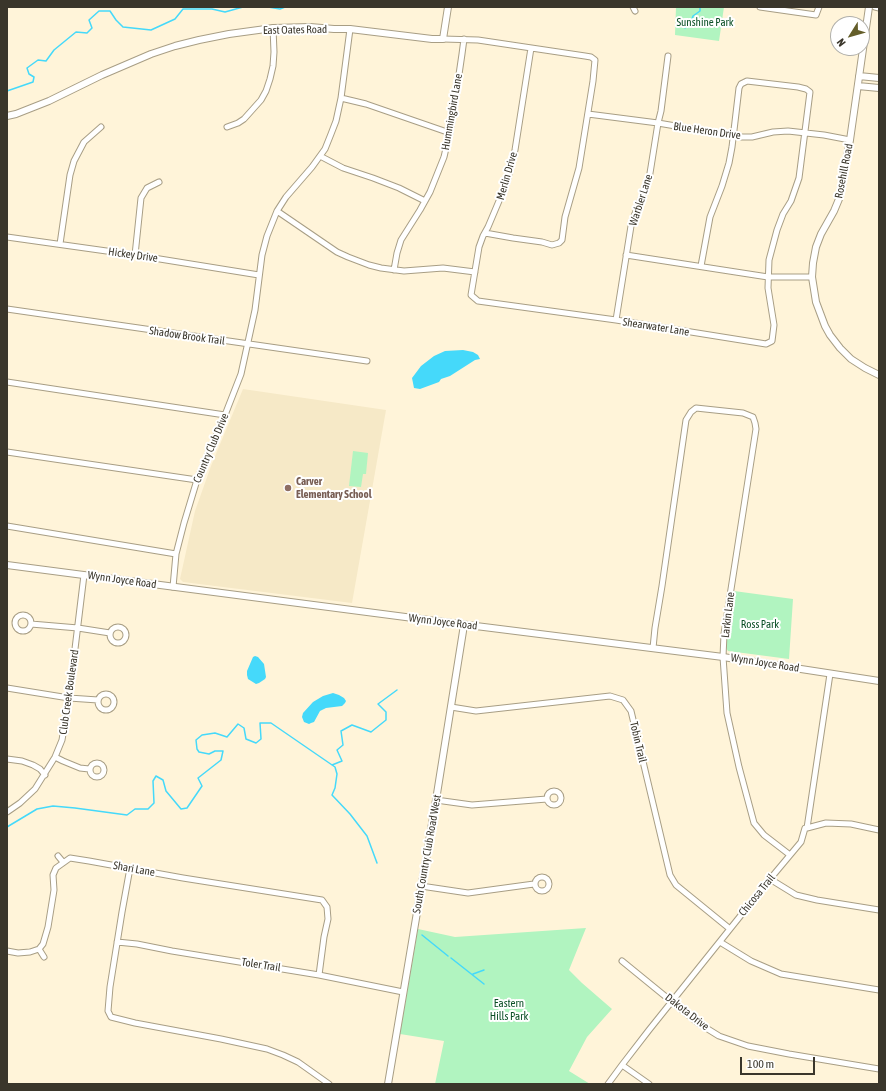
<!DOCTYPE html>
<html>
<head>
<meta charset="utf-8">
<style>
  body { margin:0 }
  #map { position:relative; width:886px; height:1091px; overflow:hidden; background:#fff4d9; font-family:"Asap Condensed",sans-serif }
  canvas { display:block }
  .frame { position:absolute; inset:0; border:8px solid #3a362b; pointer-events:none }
  .north { position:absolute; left:830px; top:16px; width:40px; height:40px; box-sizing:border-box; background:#fff; border:1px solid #b0afaa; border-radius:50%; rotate:233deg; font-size:11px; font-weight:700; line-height:16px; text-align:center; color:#3a362b }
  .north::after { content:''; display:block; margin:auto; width:14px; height:18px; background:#645e2a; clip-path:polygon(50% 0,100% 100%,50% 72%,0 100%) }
  .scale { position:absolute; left:740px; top:1057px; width:75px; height:18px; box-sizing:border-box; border:2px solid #3a362b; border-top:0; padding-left:5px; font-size:12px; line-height:14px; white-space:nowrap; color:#3a362b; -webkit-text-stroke:3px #fff; paint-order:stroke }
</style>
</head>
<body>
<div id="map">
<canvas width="886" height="1091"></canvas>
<div class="frame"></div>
<div class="north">N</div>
<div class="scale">100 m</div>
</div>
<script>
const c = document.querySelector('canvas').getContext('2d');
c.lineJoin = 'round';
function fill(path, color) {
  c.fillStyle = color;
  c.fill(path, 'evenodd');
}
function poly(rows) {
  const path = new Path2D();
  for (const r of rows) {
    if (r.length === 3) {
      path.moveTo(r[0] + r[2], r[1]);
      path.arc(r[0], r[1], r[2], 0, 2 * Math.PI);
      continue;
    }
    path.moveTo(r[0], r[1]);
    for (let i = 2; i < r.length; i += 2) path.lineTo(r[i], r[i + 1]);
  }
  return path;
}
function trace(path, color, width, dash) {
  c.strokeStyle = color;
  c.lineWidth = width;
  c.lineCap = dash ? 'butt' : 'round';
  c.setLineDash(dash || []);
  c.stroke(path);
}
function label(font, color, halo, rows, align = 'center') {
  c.font = font + ' "Asap Condensed",sans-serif';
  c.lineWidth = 4;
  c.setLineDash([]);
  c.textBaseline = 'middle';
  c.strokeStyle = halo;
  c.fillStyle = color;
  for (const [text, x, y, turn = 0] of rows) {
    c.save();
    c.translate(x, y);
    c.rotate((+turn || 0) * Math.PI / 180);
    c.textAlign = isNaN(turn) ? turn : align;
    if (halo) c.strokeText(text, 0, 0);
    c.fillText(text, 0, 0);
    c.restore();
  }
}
fill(poly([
  [243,389,386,410,352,603,183,582,180,579,195,511,211,466]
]), '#f6e9c7');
fill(poly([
  [676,7,724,7,719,41,675,35],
  [353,451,368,453,366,474,363,474,361,487,349,486],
  [734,591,793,599,789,659,728,651,726,648],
  [586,928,569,970,582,983,612,1009,587,1037,569,1071,590,1084,435,1084,444,1041,400,1034,418,929,455,937]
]), '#b1f4c0');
fill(poly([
  [463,350,473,352,478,355,480,359,475,360,450,376,441,379,439,382,420,389,414,388,412,378,421,366,434,356,445,351],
  [255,656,258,657,264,664,266,677,265,679,259,683,256,684,248,679,247,675,247,671,253,657],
  [333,693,339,695,344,698,346,701,345,703,342,706,326,708,320,711,314,722,311,723,309,724,304,722,302,717,303,713,313,702,323,696]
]), '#45d9fa');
trace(poly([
  [268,7,280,9,285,7],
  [685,28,691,22,693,16,700,11,700,7],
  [7,91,33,82,34,77,29,74,27,68,38,60,46,61,54,50,76,32,87,33,92,28,89,20,99,11,110,11,116,20,123,27,151,30,175,19,183,9,212,9,225,12,243,7],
  [332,765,342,761,337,750,343,745,341,731,352,725,371,732,386,720,386,712,378,704,397,690],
  [7,827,37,809,53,806,75,808,127,815,135,809,148,809,154,803,153,781,156,776,163,780,166,791,181,809,187,808,202,786,198,778,221,760,223,751,215,751,209,754,199,752,197,749,196,740,202,735,215,733,227,737,238,724,244,728,246,739,256,743,261,739,260,723,271,723,335,767,337,774,335,788,332,795,350,814,367,836,377,863],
  [422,935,448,956],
  [451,958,484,984],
  [473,974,484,970]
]), '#45d9fa', 1.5);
const minor = poly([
  [633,7,635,11],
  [760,7,816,15,819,7],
  [875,7,879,8],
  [443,39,478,40,585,56,591,57,595,60,593,81,579,168,565,217,562,240,559,243,552,245,542,242,513,238,485,233],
  [531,48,515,150,507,182,488,227,483,236,479,247,471,295,478,301,616,320,766,344,772,341,774,325,768,288,769,260,777,230,783,214,791,201,799,178,810,92,806,89,798,87,747,81,741,84,739,88,732,147,729,163,722,186,710,217,701,266],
  [341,98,366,104,450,133],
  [588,114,658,123,740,137,752,137,773,132,788,131,824,135,850,140],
  [227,127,238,123,244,119,261,100,266,91,270,79,273,66,274,52,273,28],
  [320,156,343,168,373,178,399,188,425,201],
  [277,211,337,252,348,257,369,265,381,268,404,271,443,268,475,272],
  [7,237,135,255,259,275],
  [60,244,70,175,74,161,84,142,101,127],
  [135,255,141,198,147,188,159,182],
  [626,255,768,277,812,277],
  [394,270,397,253,401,240,420,210,430,192,444,157,452,122,462,54,464,39],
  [7,309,367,361],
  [616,320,631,226,634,216,649,179,651,167,658,123,661,111,668,56],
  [7,382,225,415],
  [7,452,197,480],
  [7,526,176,554],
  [173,587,176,554,184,523,197,480,225,415,241,374,255,310,262,255,267,236,277,211,286,197,312,167,325,149,331,134,336,121,341,98,350,29],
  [23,623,8],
  [31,624,78,628,110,633],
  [118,635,8],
  [653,648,655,628,662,586,686,420,691,412,696,408,743,413,753,417,755,423,756,429,724,634,723,657,727,713,739,767,754,823,764,835,790,855],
  [7,688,69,698,98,700],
  [106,702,8],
  [451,707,476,711,610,696,623,700,631,711,670,875,676,885,730,929],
  [55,757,63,761,80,768,89,769],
  [7,759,22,761,33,765,40,769,45,775],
  [97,770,7],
  [554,798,7],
  [436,800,472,805,547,799],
  [7,812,20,803,35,789,55,757,62,740,69,698,84,575],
  [807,828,826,823,851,824,879,830],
  [58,856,63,862],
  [130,868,122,912,110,987,108,1011,111,1017,135,1023,221,1039,267,1049,283,1055,298,1062,329,1084],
  [542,884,7],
  [770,879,796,895,817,900,879,910],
  [421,886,468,893,534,884],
  [117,942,137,944,172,951,319,975,403,992],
  [720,942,751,961,781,974,879,990],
  [39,949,44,957],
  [7,951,18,953,30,952,39,949,43,944,48,927,54,890,53,875,56,868,70,858,89,861,183,878,322,900,327,907,328,919,324,937,319,975],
  [622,961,698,1023,719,1036,748,1046,789,1054,879,1069],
  [622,1065,649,1084],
  [608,1084,622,1065,649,1030,770,879,801,842,805,828,807,828,830,674]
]);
const tertiary = poly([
  [869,7,850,140,842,185,839,199,834,211,821,234,816,247,813,263,812,277,816,302,825,326,830,335,840,348,851,359,865,368,879,375],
  [859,76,879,78],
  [858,86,879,88],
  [7,116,16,114,49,101,102,75,151,54,175,46,199,40,229,34,273,28,310,27,334,29,350,29,432,39,443,39,448,7],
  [7,565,436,621,723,657,879,681],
  [388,1084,436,800,464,625]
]);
trace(minor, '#a89e85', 7);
trace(tertiary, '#a89e85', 8);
trace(minor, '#fff', 5);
trace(tertiary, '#fff', 6);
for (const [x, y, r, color] of [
  [288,488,4,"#8d6e63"]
]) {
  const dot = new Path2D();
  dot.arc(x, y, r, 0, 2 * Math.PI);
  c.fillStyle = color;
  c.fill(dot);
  trace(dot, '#fff', 1.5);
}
label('11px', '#0a4f25', '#fff', [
  ["Sunshine Park",705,23],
  ["Ross Park",760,625],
  ["Eastern",509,1004],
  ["Hills Park",509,1017]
]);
label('11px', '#3a362b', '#fff', [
  ["East Oates Road",295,30,-1],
  ["Hummingbird Lane",452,112,-80],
  ["Blue Heron Drive",707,131,8],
  ["Rosehill Road",844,171,-79],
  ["Merlin Drive",507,176,-74],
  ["Warbler Lane",641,200,-72],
  ["Hickey Drive",133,255,8],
  ["Shearwater Lane",656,327,9],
  ["Shadow Brook Trail",187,336,8],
  ["Country Club Drive",211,448,-67],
  ["Wynn Joyce Road",122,580,8],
  ["Larkin Lane",728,615,-83],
  ["Wynn Joyce Road",443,622,7],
  ["Wynn Joyce Road",765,663,9],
  ["Club Creek Boulevard",69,692,-82],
  ["Tobin Trail",638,742,77],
  ["South Country Club Road West",427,854,-80],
  ["Shari Lane",134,869,10],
  ["Chicosa Trail",757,895,-51],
  ["Toler Trail",261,965,9],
  ["Dakota Drive",687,1012,38]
]);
label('bold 11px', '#785e54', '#fff', [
  ["Carver",296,482],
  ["Elementary School",296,495]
], 'left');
</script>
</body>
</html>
